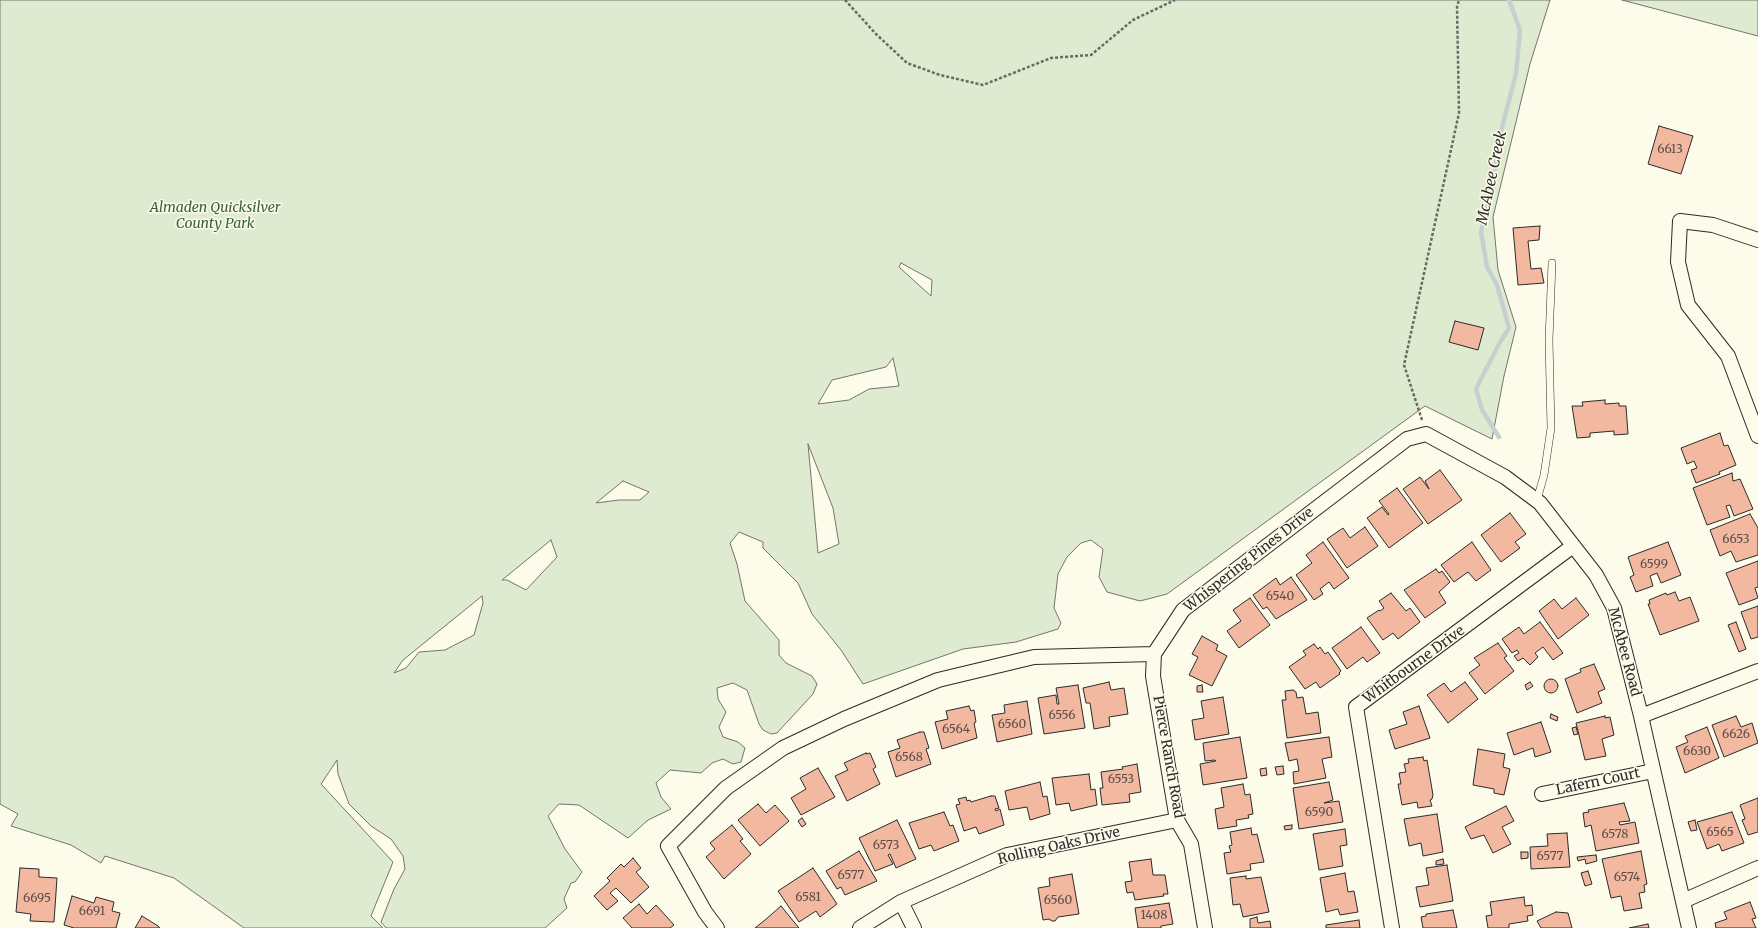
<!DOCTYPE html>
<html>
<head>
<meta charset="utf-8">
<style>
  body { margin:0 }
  canvas { display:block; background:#fdfbea }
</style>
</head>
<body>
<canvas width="1758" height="928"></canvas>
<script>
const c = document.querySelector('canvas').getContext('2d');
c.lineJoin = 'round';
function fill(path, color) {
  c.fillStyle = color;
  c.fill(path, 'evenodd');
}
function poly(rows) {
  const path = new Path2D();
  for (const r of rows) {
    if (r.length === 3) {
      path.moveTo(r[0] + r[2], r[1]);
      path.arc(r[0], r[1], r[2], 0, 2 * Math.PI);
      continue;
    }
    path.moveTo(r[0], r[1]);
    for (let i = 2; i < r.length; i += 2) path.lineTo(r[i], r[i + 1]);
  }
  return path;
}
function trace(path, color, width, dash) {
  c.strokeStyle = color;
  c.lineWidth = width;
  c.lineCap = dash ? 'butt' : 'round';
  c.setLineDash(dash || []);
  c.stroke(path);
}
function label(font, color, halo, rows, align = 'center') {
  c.font = font + ' Merriweather,serif';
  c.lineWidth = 3;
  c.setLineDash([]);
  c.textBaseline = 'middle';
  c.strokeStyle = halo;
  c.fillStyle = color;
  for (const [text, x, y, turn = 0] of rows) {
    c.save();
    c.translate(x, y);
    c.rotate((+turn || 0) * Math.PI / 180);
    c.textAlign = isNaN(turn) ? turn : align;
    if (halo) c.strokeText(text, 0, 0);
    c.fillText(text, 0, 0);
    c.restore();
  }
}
const green = poly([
  [0,0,1550,0,1530,64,1493,217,1498,270,1516,327,1504,376,1492,439,1425,406,1167,594,1140,601,1107,592,1099,577,1103,549,1091,540,1081,543,1067,557,1058,574,1054,608,1061,623,1058,629,1016,642,963,649,863,684,841,650,812,614,798,583,763,548,763,542,739,532,730,543,737,564,745,601,779,640,779,655,786,663,812,676,817,684,813,694,777,733,771,734,763,730,759,724,747,690,733,683,717,688,718,699,726,712,719,727,723,737,738,742,745,748,741,762,733,764,723,759,712,763,701,773,670,770,656,783,661,797,671,809,648,820,628,838,579,805,559,804,548,816,565,849,582,872,575,882,571,883,564,899,567,908,545,928,386,928,381,922,394,889,405,869,403,856,391,839,371,826,349,804,338,774,337,760,321,784,393,862,371,916,383,928,244,928,174,878,105,856,101,863,71,845,11,826,18,814,0,804,0,0],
  [901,263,932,280,931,296,899,267,901,263],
  [893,358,899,386,869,389,849,400,818,404,832,380,886,367,893,358],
  [808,444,833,508,839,544,818,553,808,444],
  [623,481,649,492,640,500,619,500,596,503,623,481],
  [551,540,557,557,526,590,507,580,502,580,551,540],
  [482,596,483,603,474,635,445,650,419,652,406,668,394,673,403,660,482,596],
  [1622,0,1758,0,1758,36,1622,0]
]);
fill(green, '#deebd1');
trace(green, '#74746e', 1);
trace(poly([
  [1499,437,1482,410,1476,389,1499,344,1509,328,1497,285,1487,267,1481,232,1492,188,1500,135,1516,74,1520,30,1509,0]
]), '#c7d0d0', 4.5);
const building = poly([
  [1659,126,1693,136,1681,174,1648,164,1659,126],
  [1540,226,1539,240,1528,241,1531,269,1541,268,1544,283,1518,285,1513,228,1540,226],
  [1455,321,1484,328,1478,350,1449,342,1455,321],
  [1605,400,1605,404,1619,403,1619,406,1626,406,1628,434,1614,435,1614,431,1590,433,1590,437,1577,438,1572,406,1583,406,1582,402,1605,400],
  [1720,433,1724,446,1728,445,1736,465,1719,472,1720,474,1696,483,1691,470,1697,468,1694,461,1687,464,1681,448,1720,433],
  [1440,470,1462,500,1428,524,1403,489,1420,477,1429,489,1425,481,1440,470],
  [1732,473,1733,481,1740,479,1753,509,1734,516,1730,505,1726,506,1730,517,1707,525,1693,488,1732,473],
  [1397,488,1423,523,1389,548,1367,518,1382,507,1388,515,1389,514,1379,501,1397,488],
  [1510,513,1526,534,1515,542,1520,548,1501,562,1481,535,1510,513],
  [1750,514,1758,528,1758,555,1736,562,1731,551,1720,556,1710,530,1750,514],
  [1365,527,1378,546,1347,568,1327,539,1343,528,1350,538,1365,527],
  [1323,542,1349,578,1334,589,1329,582,1320,589,1323,594,1314,600,1296,575,1312,563,1306,555,1323,542],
  [1472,542,1491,570,1476,581,1468,572,1454,582,1441,565,1472,542],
  [1668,542,1681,575,1661,583,1657,573,1650,576,1653,586,1636,592,1630,577,1634,575,1628,557,1668,542],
  [1758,561,1758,587,1755,588,1758,598,1739,605,1726,573,1758,561],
  [1436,569,1439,573,1442,571,1450,582,1439,592,1446,603,1425,618,1404,590,1436,569],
  [1291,577,1307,600,1276,619,1267,607,1263,609,1253,595,1276,578,1280,585,1291,577],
  [1675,592,1679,601,1690,597,1699,621,1660,635,1648,604,1650,604,1649,600,1666,593,1667,595,1675,592],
  [1391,593,1406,611,1410,608,1420,622,1398,639,1393,633,1383,640,1367,618,1379,610,1380,611,1384,608,1379,601,1391,593],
  [1250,598,1270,625,1239,648,1227,631,1241,621,1233,610,1250,598],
  [1576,598,1589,615,1558,639,1539,611,1554,599,1562,609,1576,598],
  [1758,606,1758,637,1751,639,1741,612,1758,606],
  [1540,622,1563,653,1553,660,1543,647,1535,653,1538,657,1530,665,1523,658,1518,661,1514,656,1519,653,1517,650,1512,653,1502,639,1519,627,1524,634,1540,622],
  [1736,622,1746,649,1739,652,1728,625,1736,622],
  [1361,627,1380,653,1367,662,1363,657,1347,669,1332,648,1361,627],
  [1202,636,1218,645,1216,650,1227,656,1212,686,1189,675,1198,657,1192,654,1202,636],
  [1498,643,1507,656,1504,658,1514,671,1485,694,1469,673,1480,665,1474,658,1498,643],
  [1314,644,1318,649,1320,647,1325,654,1328,652,1341,671,1339,673,1340,674,1320,688,1316,682,1305,689,1289,667,1306,655,1303,651,1314,644],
  [1594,664,1605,689,1598,692,1602,703,1577,713,1565,679,1581,672,1580,669,1594,664],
  [1551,686,7],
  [1109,682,1111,690,1124,688,1128,714,1109,717,1110,726,1094,729,1090,703,1086,703,1083,688,1109,682],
  [1465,682,1478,699,1448,723,1427,695,1444,683,1451,692,1465,682],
  [1530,682,1533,686,1527,690,1525,685,1530,682],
  [1078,685,1085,728,1044,734,1038,698,1056,695,1057,704,1059,704,1056,688,1078,685],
  [1202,685,1203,692,1197,692,1197,686,1202,685],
  [1293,690,1296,692,1297,698,1303,697,1306,714,1318,712,1321,733,1287,738,1282,700,1286,700,1285,691,1293,690],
  [1223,697,1229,734,1195,740,1192,720,1204,718,1201,701,1223,697],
  [1027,701,1032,734,997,742,992,715,1005,713,1004,705,1027,701],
  [969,706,971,711,974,710,976,722,974,723,977,738,942,749,935,722,948,719,946,711,969,706],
  [1419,706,1430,738,1395,749,1389,730,1407,724,1403,712,1419,706],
  [1551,714,1558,717,1557,721,1550,718,1551,714],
  [1605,716,1605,718,1610,717,1614,735,1602,739,1606,756,1585,760,1576,723,1605,716],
  [1736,716,1741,727,1752,723,1758,743,1724,757,1712,725,1736,716],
  [1541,722,1551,752,1535,757,1533,748,1514,755,1507,733,1541,722],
  [1576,727,1578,734,1574,735,1572,728,1576,727],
  [1707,727,1719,758,1685,773,1676,747,1688,742,1685,736,1707,727],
  [920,732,924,732,929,748,926,749,931,764,896,777,888,752,900,748,897,740,920,732],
  [1240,737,1247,778,1203,785,1200,764,1216,761,1215,760,1205,761,1203,743,1240,737],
  [1329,737,1332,757,1322,759,1326,778,1294,784,1293,772,1299,771,1297,759,1289,761,1285,743,1329,737],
  [1478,749,1505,754,1503,767,1510,769,1504,795,1494,793,1494,789,1473,785,1478,749],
  [866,753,866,754,870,753,876,767,873,769,880,784,847,801,835,776,848,770,844,763,866,753],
  [1423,757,1424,761,1427,760,1433,795,1432,799,1430,800,1432,806,1418,808,1417,802,1402,805,1398,784,1401,784,1399,773,1406,772,1404,764,1409,763,1408,759,1423,757],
  [1137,764,1141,792,1129,794,1130,802,1102,805,1100,788,1103,788,1101,772,1123,769,1122,767,1137,764],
  [1283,766,1284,774,1277,775,1275,767,1283,766],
  [818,768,835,797,801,815,791,798,806,789,800,778,818,768],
  [1266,768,1267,775,1261,776,1260,769,1266,768],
  [1089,774,1091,790,1095,789,1097,805,1071,811,1069,803,1056,805,1052,778,1089,774],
  [1040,782,1043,797,1047,796,1050,814,1030,820,1027,807,1009,810,1005,791,1040,782],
  [1329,782,1333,800,1324,803,1339,801,1343,822,1299,829,1293,788,1329,782],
  [1243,784,1245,795,1250,794,1253,814,1248,815,1249,818,1236,820,1237,826,1218,829,1215,809,1224,807,1221,788,1243,784],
  [991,796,995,796,999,808,995,809,996,811,1000,809,1004,825,979,834,976,827,964,831,956,805,960,804,958,799,966,797,967,801,970,800,971,802,991,796],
  [1758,798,1758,832,1748,835,1742,820,1745,819,1740,805,1758,798],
  [1624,803,1630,821,1619,822,1620,825,1635,822,1639,843,1596,851,1591,825,1585,827,1583,813,1589,812,1588,810,1624,803],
  [758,804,766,813,775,805,789,821,760,846,738,820,758,804],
  [1506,806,1514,821,1502,827,1511,844,1493,853,1484,835,1471,839,1465,827,1506,806],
  [944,812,950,826,953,825,959,841,934,851,931,845,919,849,909,823,944,812],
  [1732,812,1744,843,1722,851,1719,844,1707,849,1697,822,1732,812],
  [1437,814,1443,852,1423,856,1421,843,1409,846,1404,819,1437,814],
  [802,818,806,824,802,827,798,821,802,818],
  [897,820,916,859,896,868,890,854,888,855,893,864,875,871,859,838,897,820],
  [1695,820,1697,830,1691,831,1688,822,1695,820],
  [732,825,743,839,740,841,751,854,724,879,706,857,715,849,710,843,732,825],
  [1292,825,1292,829,1285,830,1284,826,1292,825],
  [1251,828,1252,835,1257,834,1264,862,1250,864,1251,870,1227,874,1224,853,1231,852,1229,846,1232,845,1230,832,1251,828],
  [1345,829,1347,845,1340,846,1343,866,1319,870,1313,834,1345,829],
  [1567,833,1570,867,1531,869,1530,847,1548,846,1547,834,1567,833],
  [859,851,877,881,845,895,841,887,837,889,826,871,859,851],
  [1641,851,1647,884,1644,885,1645,892,1639,893,1642,908,1624,911,1621,896,1611,898,1602,859,1641,851],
  [1521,852,1528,852,1528,858,1521,859,1521,852],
  [1596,855,1597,861,1586,864,1585,859,1578,861,1577,857,1596,855],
  [633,858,641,868,636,872,649,887,631,903,616,888,610,893,618,901,607,910,594,896,610,881,607,878,621,864,624,867,633,858],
  [1151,859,1153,875,1165,875,1168,894,1163,894,1164,896,1135,900,1133,892,1127,893,1125,882,1132,881,1129,862,1151,859],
  [1443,859,1444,864,1436,865,1436,861,1443,859],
  [1447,865,1453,901,1420,907,1416,887,1429,885,1426,868,1447,865],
  [20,868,39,869,39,877,57,878,54,922,30,921,31,914,16,912,20,868],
  [813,868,837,904,820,917,816,911,799,922,778,891,813,868],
  [1588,871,1592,884,1585,886,1581,873,1588,871],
  [1345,873,1348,892,1354,891,1358,912,1340,915,1338,909,1326,912,1320,878,1345,873],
  [1072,874,1079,914,1058,917,1055,921,1052,921,1049,919,1043,920,1038,888,1050,886,1049,878,1072,874],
  [1246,876,1246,879,1261,877,1269,912,1243,917,1240,904,1233,905,1230,878,1246,876],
  [72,896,94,903,96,897,114,902,112,911,120,913,116,928,74,928,64,925,72,896],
  [1524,897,1525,906,1532,905,1533,915,1527,916,1528,921,1509,924,1509,928,1488,928,1486,916,1492,915,1490,902,1524,897],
  [1750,902,1756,918,1752,919,1756,928,1716,928,1715,923,1727,919,1724,912,1750,902],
  [1169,903,1173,924,1161,926,1161,928,1138,928,1135,908,1169,903],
  [639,904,647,914,656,905,674,925,670,928,632,928,623,918,639,904],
  [781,906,799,928,755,928,765,920,781,906],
  [1453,910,1457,928,1423,928,1421,917,1426,916,1426,914,1453,910],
  [1556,912,1568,913,1572,928,1541,928,1537,921,1556,912],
  [142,916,158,926,160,928,135,928,142,916],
  [1257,917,1258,923,1270,921,1271,928,1250,928,1250,919,1257,917],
  [1359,920,1360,928,1326,928,1326,925,1359,920],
  [1648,924,1649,928,1629,928,1648,924]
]);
fill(building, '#f2b8a0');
trace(building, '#2b2b2b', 1);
const lane = poly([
  [1537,500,1544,475,1551,428,1549,340,1552,263]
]);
const street = poly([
  [1758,240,1713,225,1680,221,1678,262,1688,305,1728,356,1758,436],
  [1154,654,1153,676,1177,820,1191,844,1205,928],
  [1641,716,1758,671],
  [1542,794,1653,771],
  [1683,901,1758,868],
  [901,902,914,928],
  [717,928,705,912,668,846,726,788,783,748,844,719,938,680,1034,657,1154,654,1183,610,1407,439,1426,434,1505,477,1540,503,1596,575,1614,608,1641,716,1689,928],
  [860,928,901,902,1007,855,1177,820],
  [1392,928,1356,707,1573,546]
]);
trace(lane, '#2b2b2b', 8);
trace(street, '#2b2b2b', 16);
trace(poly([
  [845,0,876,34,907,63,940,75,983,85,1051,58,1091,55,1133,20,1175,0],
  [1422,420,1404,365,1459,113,1457,7,1459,0]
]), '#6a6964', 2.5, [3, 2]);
trace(lane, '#fdfbea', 7);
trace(street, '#fdfbea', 14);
label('12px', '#5d4e48', null, [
  ["6613",1670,150],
  ["6653",1736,540],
  ["6599",1654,565],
  ["6540",1280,597],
  ["6556",1062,716],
  ["6560",1012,725],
  ["6564",956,730],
  ["6626",1736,735],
  ["6630",1697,752],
  ["6568",909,758],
  ["6553",1121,780],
  ["6590",1319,813],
  ["6565",1720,833],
  ["6578",1615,835],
  ["6573",886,846],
  ["6577",1550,857],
  ["6577",851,876],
  ["6574",1627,878],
  ["6581",808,898],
  ["6695",37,899],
  ["6560",1058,901],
  ["6691",92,912],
  ["1408",1154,916]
]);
label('italic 14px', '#34623c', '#fdfbea', [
  ["Almaden Quicksilver",215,208],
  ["County Park",215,224]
]);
label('14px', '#2b2b2b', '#fdfbea', [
  ["Whispering Pines Drive",1249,560,-38],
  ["McAbee Road",1624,652,75],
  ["Whitbourne Drive",1414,665,-36],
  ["Pierce Ranch Road",1168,757,80],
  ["Lafern Court",1598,782,-12],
  ["Rolling Oaks Drive",1059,846,-13]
]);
label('italic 15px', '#2b2b2b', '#fdfbea', [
  ["McAbee Creek",1492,178,-78]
]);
</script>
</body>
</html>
